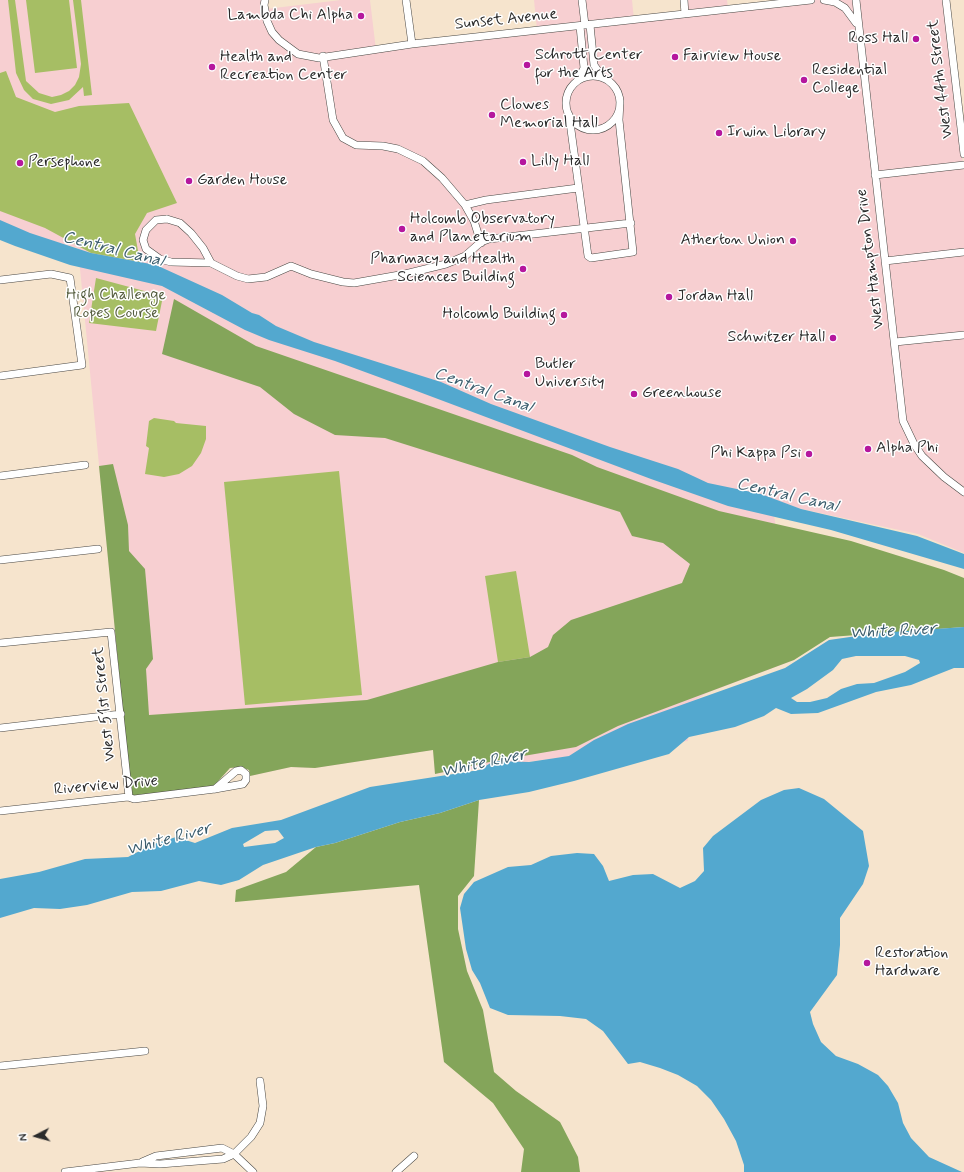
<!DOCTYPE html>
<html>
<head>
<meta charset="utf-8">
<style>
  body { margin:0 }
  #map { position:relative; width:964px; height:1172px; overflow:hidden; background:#f6e4cd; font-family:Mynerve,sans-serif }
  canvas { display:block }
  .north { position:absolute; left:16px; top:1116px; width:40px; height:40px; -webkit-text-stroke:3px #fff; paint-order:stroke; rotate:264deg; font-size:11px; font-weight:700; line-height:16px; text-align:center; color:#2b2b2b }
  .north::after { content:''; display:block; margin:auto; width:14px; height:18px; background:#2b2b2b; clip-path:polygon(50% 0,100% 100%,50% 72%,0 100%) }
</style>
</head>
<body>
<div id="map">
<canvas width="964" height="1172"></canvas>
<div class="north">N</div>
</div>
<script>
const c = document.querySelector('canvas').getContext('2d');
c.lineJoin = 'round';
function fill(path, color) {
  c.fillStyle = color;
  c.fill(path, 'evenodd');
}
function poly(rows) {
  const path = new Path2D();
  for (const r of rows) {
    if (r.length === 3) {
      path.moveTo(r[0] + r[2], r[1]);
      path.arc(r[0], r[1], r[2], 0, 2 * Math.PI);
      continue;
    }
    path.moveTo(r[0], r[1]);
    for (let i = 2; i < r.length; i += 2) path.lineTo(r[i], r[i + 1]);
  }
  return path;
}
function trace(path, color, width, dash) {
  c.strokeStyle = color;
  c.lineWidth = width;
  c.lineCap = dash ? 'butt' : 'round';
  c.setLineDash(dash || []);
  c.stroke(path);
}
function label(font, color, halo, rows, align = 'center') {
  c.font = font + ' Mynerve,sans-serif';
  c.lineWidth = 3;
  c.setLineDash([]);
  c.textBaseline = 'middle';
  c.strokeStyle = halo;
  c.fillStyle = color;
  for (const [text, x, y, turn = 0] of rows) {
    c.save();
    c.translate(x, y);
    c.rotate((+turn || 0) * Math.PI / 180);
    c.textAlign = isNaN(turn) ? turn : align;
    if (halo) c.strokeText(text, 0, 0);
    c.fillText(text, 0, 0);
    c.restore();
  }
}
fill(poly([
  [0,0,264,0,266,9,341,0,370,0,376,50,537,30,534,0,632,0,634,20,685,14,684,0,727,0,728,9,773,4,773,0,946,0,964,172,964,553,918,534,801,509,772,500,794,660,707,693,684,707,688,741,435,774,433,750,315,768,291,767,250,776,249,770,241,767,230,768,212,788,131,796,78,248,31,236,0,221]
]), '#f7cfd1');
fill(poly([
  [8,0,15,0,26,81,39,93,52,97,61,95,69,91,75,85,79,77,81,64,73,0,81,0,92,95,84,96,83,87,69,100,51,104,33,99,24,90,16,73],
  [26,0,69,0,77,68,35,73],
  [6,71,16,97,55,112,79,106,129,103,177,203,147,213,135,234,140,262,91,253,45,228,0,211,0,73],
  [96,278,163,296,156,331,89,323],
  [154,418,174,421,176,423,206,426,206,439,201,453,192,466,179,474,164,477,145,474,149,448,146,446,149,421],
  [339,471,362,695,245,705,224,482],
  [516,571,530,657,498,662,485,576]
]), '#a6be64');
fill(poly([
  [174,299,256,346,572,455,597,467,719,511,851,541,944,570,964,578,964,627,830,637,794,660,618,726,576,747,494,761,435,774,433,750,315,768,291,767,250,776,249,770,241,767,230,768,212,788,131,796,99,466,113,464,128,525,129,551,145,569,153,659,146,669,149,715,367,700,498,662,530,657,548,647,553,635,571,620,682,583,690,564,663,543,632,536,620,512,385,438,335,435,294,414,260,387,162,354],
  [479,800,474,876,458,896,458,929,467,971,483,1010,494,1072,516,1091,560,1122,578,1157,580,1172,521,1172,524,1149,493,1103,444,1062,419,885,235,902,236,890,286,872,316,847,335,843,400,822,440,813]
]), '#84a55a');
fill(poly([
  [0,220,30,233,91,253,156,265,222,295,252,313,259,315,276,326,314,342,441,382,491,404,610,447,678,469,708,483,761,494,801,509,917,536,964,554,964,569,831,530,728,506,651,479,414,390,335,361,269,340,245,330,162,286,70,265,15,246,0,240],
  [964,627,964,668,954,668,911,685,876,692,818,713,791,714,776,708,764,716,735,727,689,737,669,754,574,781,529,792,479,800,440,813,400,822,335,843,316,847,263,865,239,880,221,885,199,881,161,891,132,892,87,905,60,909,34,908,0,918,0,879,39,872,85,859,128,857,151,845,176,837,195,843,232,828,281,820,370,787,479,770,494,761,529,762,569,756,594,740,628,724,785,668,829,640,878,633],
  [856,656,905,656,919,660,920,663,905,672,874,683,857,684,841,689,827,698,810,702,797,702,791,698,807,689,833,670,842,659],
  [278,830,284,838,275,843,244,847,243,844,265,831],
  [799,788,824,799,863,831,869,866,863,884,840,918,840,945,837,975,810,1012,813,1024,821,1042,836,1056,858,1064,878,1075,888,1086,898,1103,903,1123,911,1138,929,1157,962,1172,744,1172,744,1165,736,1141,724,1119,711,1100,697,1086,678,1075,660,1068,640,1062,628,1064,603,1031,586,1019,560,1016,508,1015,490,1008,480,983,472,970,466,949,460,908,464,894,474,882,508,867,531,865,551,856,577,853,594,854,603,866,609,881,633,875,653,874,680,888,695,881,704,871,703,848,713,836,761,800,784,790]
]), '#53a8cf');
const minor = poly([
  [265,0,264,5,267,21,272,32,279,40,298,54,319,58,412,44,811,0],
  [406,0,412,44],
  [582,0,585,25],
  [684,0,685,14],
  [824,0,835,2,845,8,856,23],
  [856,0,903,421,914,444,922,456,944,477,964,492],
  [946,0,964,154],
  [590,25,594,65,603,78],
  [323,56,333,120,343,138,356,145,383,146,398,149,423,161,442,178,465,205,474,221,481,243],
  [593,103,27],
  [578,80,584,68,580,26],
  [569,115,588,256,591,258,633,252,619,120,620,101],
  [875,175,964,165],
  [465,205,486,200,578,188],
  [167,219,180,223,191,233,203,248,211,263,171,262,160,259,146,249,143,240,146,230,156,220,167,219],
  [885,261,964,252],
  [211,263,237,276,248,279,266,277,291,266,311,274,343,282,354,283,405,274,446,264,465,256,481,242,489,239,631,223],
  [0,280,51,274,70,278,82,365,0,376],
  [895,342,964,335],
  [0,476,85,465],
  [0,560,98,549],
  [0,643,111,632,129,797],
  [0,728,121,714],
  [0,811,128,797,134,799,215,789,243,784,246,780,246,774,241,770,236,771,215,789],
  [0,1066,145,1051],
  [142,1162,156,1156,222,1148,234,1154,253,1172],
  [65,1172,140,1163,160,1164,223,1159,234,1154,251,1137,260,1123,263,1106,260,1081],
  [396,1172,414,1156]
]);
trace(minor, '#494743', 8);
trace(minor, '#fff', 7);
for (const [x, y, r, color] of [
  [361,16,4,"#b5179e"],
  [916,39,4,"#b5179e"],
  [675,57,4,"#b5179e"],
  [527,65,4,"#b5179e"],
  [212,67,4,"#b5179e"],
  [804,80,4,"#b5179e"],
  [492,115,4,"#b5179e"],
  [719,133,4,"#b5179e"],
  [523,162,4,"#b5179e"],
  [20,163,4,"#b5179e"],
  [189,181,4,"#b5179e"],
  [402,229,4,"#b5179e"],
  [793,241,4,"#b5179e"],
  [523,269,4,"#b5179e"],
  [669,297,4,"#b5179e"],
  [564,315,4,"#b5179e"],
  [833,338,4,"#b5179e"],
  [527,374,4,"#b5179e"],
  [634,394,4,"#b5179e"],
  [868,449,4,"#b5179e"],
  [809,454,4,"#b5179e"],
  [867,963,4,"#b5179e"]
]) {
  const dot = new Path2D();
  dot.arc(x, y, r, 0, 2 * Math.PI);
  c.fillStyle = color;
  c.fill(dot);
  trace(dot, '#fff', 1.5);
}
label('16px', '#2b2b2b', '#fff', [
  ["Lambda Chi Alpha",353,16,"right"],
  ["Ross Hall",908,39,"right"],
  ["Schrott Center",535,56],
  ["for the Arts",535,74],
  ["Fairview House",683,57],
  ["Health and",220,58],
  ["Recreation Center",220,76],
  ["Residential",812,71],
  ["College",812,89],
  ["Clowes",500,106],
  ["Memorial Hall",500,124],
  ["Irwin Library",727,133],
  ["Lilly Hall",531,162],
  ["Persephone",28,163],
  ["Garden House",197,181],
  ["Holcomb Observatory",410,220],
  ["and Planetarium",410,238],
  ["Atherton Union",785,241,"right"],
  ["Pharmacy and Health",515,260,"right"],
  ["Sciences Building",515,278,"right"],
  ["Jordan Hall",677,297],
  ["Holcomb Building",556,315,"right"],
  ["Schwitzer Hall",825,338,"right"],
  ["Butler",535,365],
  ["University",535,383],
  ["Greenhouse",642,394],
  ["Alpha Phi",876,449],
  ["Phi Kappa Psi",801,454,"right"],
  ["Restoration",875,954],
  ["Hardware",875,972]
], 'left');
label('16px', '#2b2b2b', '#fff', [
  ["Sunset Avenue",506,20,-6],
  ["West 44th Street",941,79,-97],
  ["West Hampton Drive",871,259,-97],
  ["West 51st Street",105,704,-96],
  ["Riverview Drive",106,786,-5]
]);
label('16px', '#565e3f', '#fff', [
  ["High Challenge",116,296],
  ["Ropes Course",116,314]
]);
label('italic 17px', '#3b5d6d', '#fff', [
  ["Central Canal",113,250,14],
  ["Central Canal",483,391,20],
  ["Central Canal",787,496,13],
  ["White River",893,632,-3],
  ["White River",484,764,-12],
  ["White River",169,840,-15]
]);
</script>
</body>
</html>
